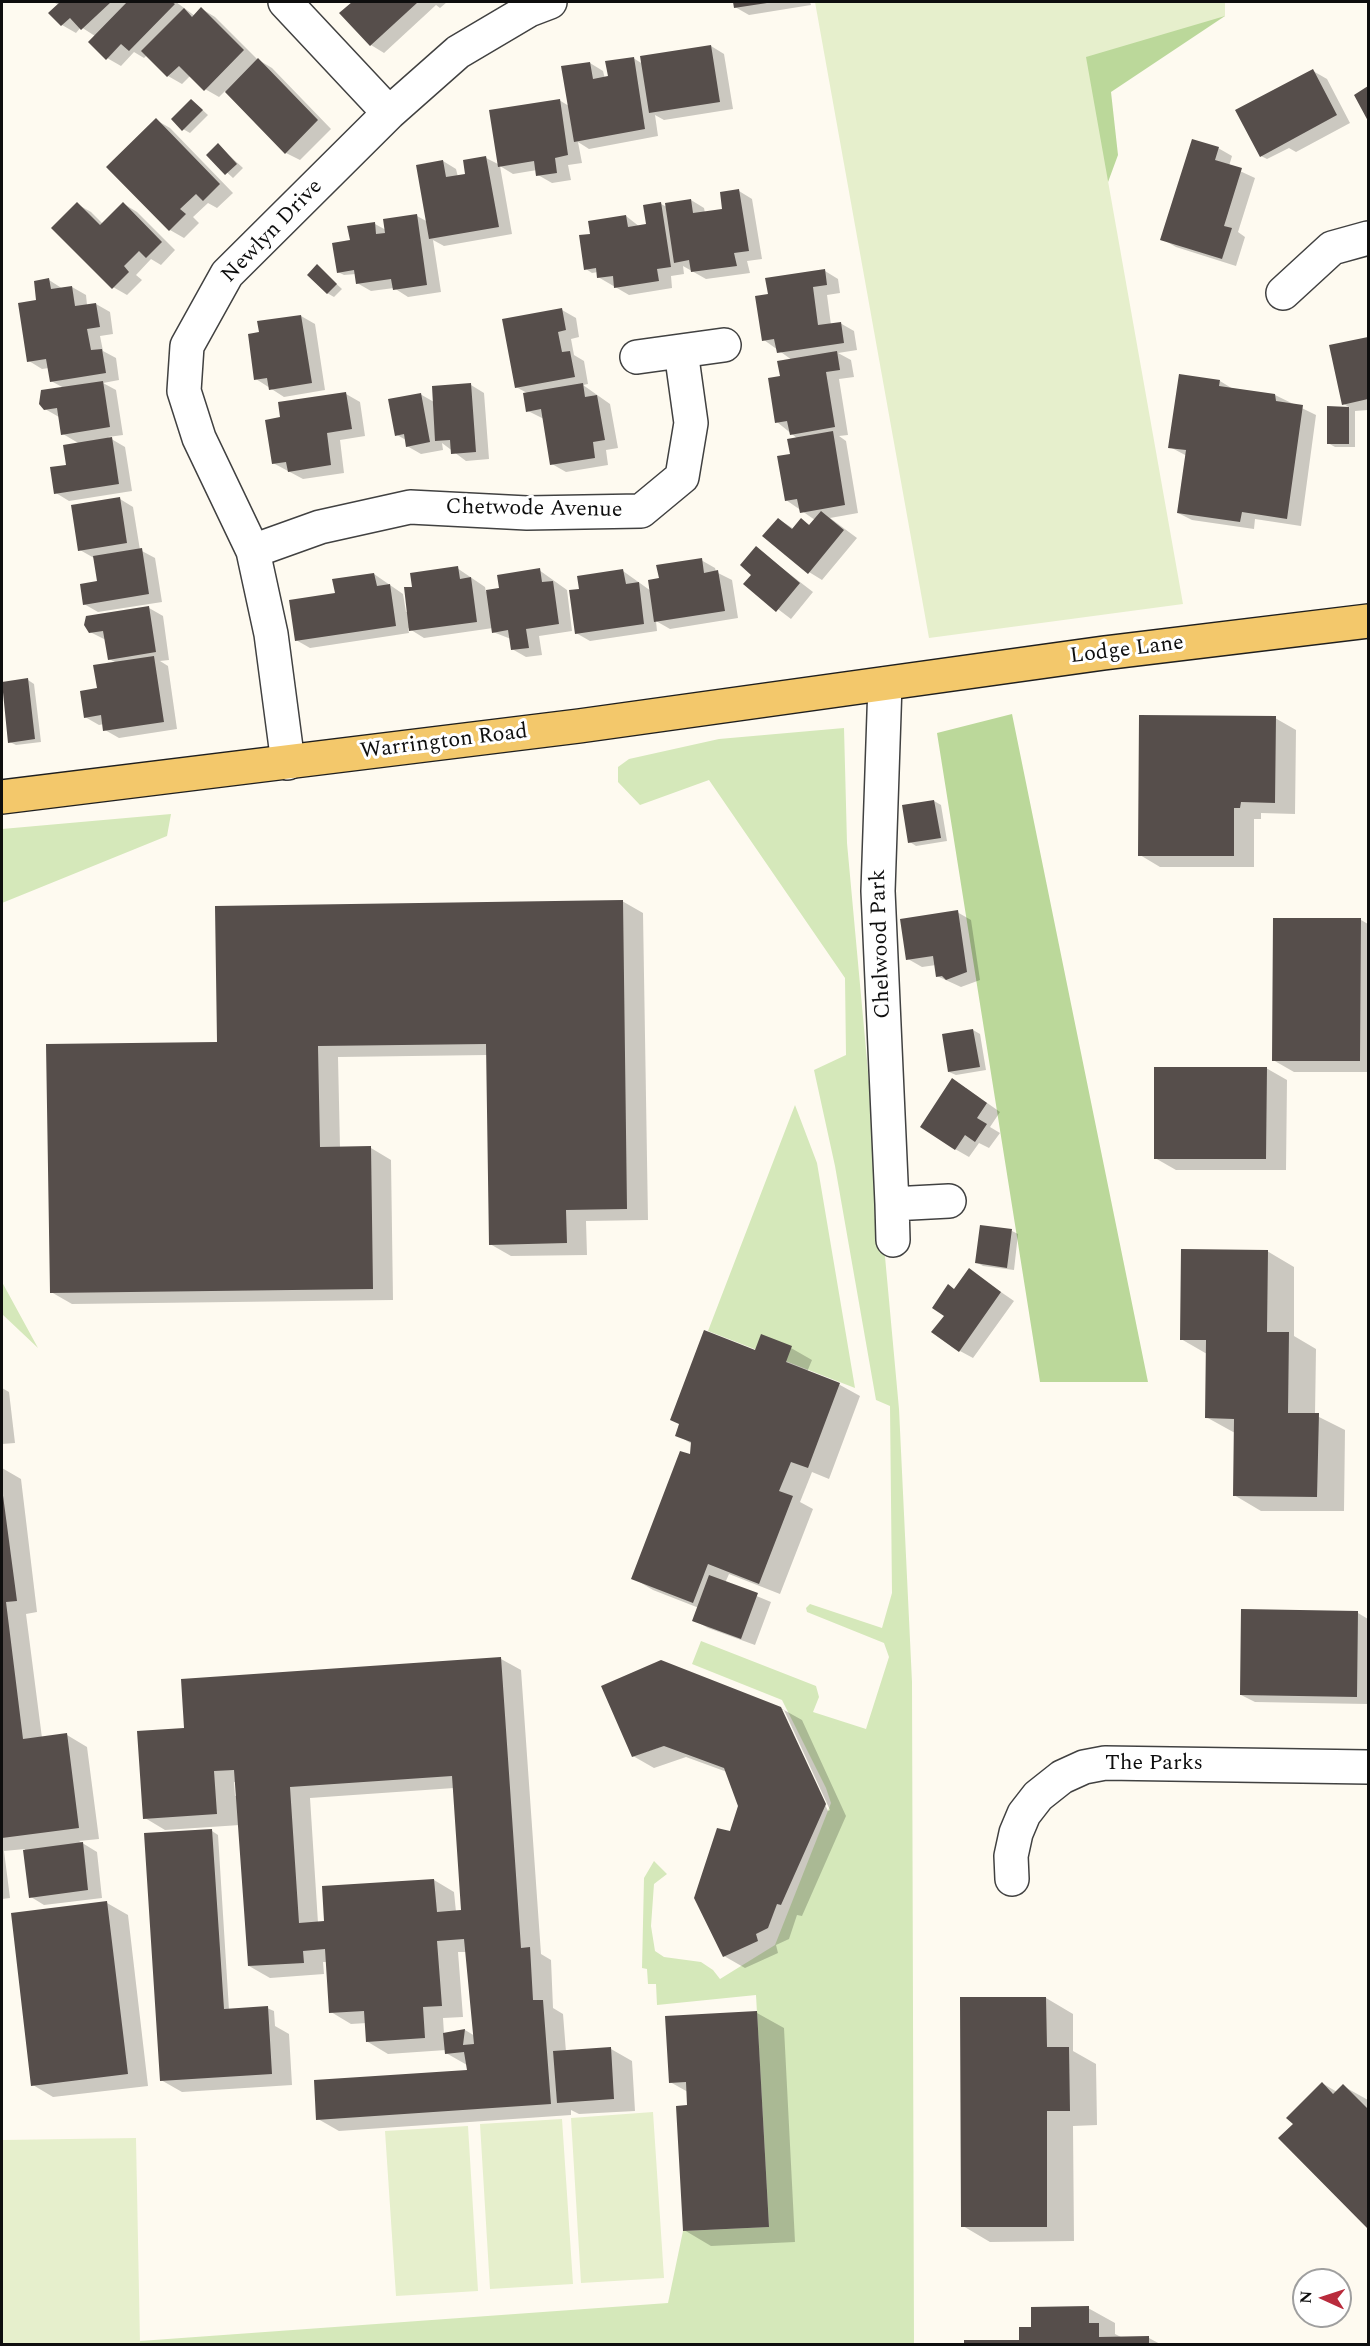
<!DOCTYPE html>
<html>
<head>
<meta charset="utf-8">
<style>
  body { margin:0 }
  #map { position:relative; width:1370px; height:2346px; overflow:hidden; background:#fefaf0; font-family:Spectral,serif }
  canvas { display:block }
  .frame { position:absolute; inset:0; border:3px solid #0e0e0e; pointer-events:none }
  .north { position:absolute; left:1292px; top:2268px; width:60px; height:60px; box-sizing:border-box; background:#fff; border:2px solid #9f9f9f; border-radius:50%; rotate:273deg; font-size:16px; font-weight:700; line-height:24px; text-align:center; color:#0e0e0e }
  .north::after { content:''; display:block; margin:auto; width:21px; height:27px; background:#b92b3c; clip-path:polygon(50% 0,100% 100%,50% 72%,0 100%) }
</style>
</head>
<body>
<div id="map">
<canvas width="1370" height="2346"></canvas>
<div class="frame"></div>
<div class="north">N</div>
</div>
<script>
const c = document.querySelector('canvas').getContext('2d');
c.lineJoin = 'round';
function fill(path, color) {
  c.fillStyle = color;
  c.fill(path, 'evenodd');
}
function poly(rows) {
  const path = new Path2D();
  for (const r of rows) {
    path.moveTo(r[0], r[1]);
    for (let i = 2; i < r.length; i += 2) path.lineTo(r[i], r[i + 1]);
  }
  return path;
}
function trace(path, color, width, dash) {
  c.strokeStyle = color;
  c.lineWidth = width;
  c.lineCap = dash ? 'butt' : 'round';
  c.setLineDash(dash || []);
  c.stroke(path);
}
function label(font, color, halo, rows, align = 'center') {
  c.font = font + ' Spectral,serif';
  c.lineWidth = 6;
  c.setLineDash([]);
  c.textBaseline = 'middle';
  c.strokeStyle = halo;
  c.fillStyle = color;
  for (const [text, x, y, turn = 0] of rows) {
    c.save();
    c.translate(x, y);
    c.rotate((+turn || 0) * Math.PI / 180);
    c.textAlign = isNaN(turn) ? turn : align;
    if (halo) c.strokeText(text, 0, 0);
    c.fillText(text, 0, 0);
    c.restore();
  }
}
fill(poly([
  [844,728,847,843,899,1409,912,1682,914,2344,140,2344,140,2341,668,2303,683,2231,769,2227,756,1995,657,2005,656,1984,648,1984,647,1969,642,1968,644,1878,654,1861,667,1874,654,1884,651,1926,655,1951,664,1957,701,1962,713,1970,720,1979,775,1945,831,1803,826,1788,782,1700,692,1664,701,1641,816,1686,819,1697,813,1712,866,1729,889,1657,884,1643,807,1612,806,1608,810,1604,882,1628,892,1593,890,1406,876,1400,835,1166,814,1070,846,1055,845,978,709,780,640,805,618,782,618,767,629,759,719,739],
  [171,814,167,836,2,903,2,829],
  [795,1105,817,1163,855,1388,708,1331],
  [2,1282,38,1348,2,1314]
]), '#d5e8ba');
fill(poly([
  [1035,2,1225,2,1225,16,1111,92,1118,155,1104,193],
  [1012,714,1148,1382,1040,1382,937,733]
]), '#bbd89a');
fill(poly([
  [815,2,1225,2,1225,16,1086,57,1183,604,929,638],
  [653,2112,664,2278,581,2283,571,2118],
  [562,2119,573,2284,490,2289,480,2124],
  [468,2126,478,2291,396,2296,385,2131],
  [136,2138,140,2344,2,2344,2,2140]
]), '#e6efcc');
fill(poly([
  [53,2,176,2,195,16,202,9,215,17,257,59,272,68,331,129,300,160,286,153,225,91,219,97,205,89,191,75,182,84,168,76,147,55,144,58,134,52,121,66,107,58,95,36,81,27,76,33,62,25,59,5],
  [355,2,447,2,440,8,436,5,384,53,371,45,342,14],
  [734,2,810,2,811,5,749,15,735,7],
  [711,46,724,54,733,109,664,120,655,115,658,136,589,149,578,142,582,163,568,165,571,180,552,183,538,175,537,170,513,174,500,166,512,234,444,246,433,240,441,292,408,297,394,288,371,291,357,283,356,274,344,275,338,272,351,241,375,224,386,230,417,216,428,222,443,161,456,169,458,177,467,175,486,158,500,165,559,100,569,106,590,63,603,71,605,79,633,58,643,64],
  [1313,71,1327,79,1350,123,1296,152,1289,148,1267,159,1261,156],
  [197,105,208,115,190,133,183,129],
  [156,120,170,128,233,193,217,208,208,203,193,217,199,223,184,238,170,230],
  [218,145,243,168,233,178,208,155],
  [1218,148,1232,156,1229,166,1255,178,1238,232,1245,237,1236,266,1176,247,1162,239],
  [739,191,752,199,762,259,747,261,750,273,706,279,683,266,684,274,671,276,672,288,629,295,598,277,598,272,592,273,586,269,592,235,626,216,640,227,647,226,661,204,667,207,691,200,704,208,705,213,724,210],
  [77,204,91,212,103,224,124,204,137,212,175,250,161,265,151,259,136,275,142,280,127,295,113,287],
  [317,266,342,289,334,297,327,293],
  [825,271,838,279,840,293,827,295,831,325,840,323,854,331,857,350,838,353,851,360,854,377,839,379,848,435,839,436,846,441,858,513,830,518,857,538,822,580,809,572,778,519,794,529,801,520,811,526,815,520,786,500,791,456,798,439,777,422,781,378,792,360,764,340,770,295],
  [49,280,63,289,72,287,86,295,87,305,96,304,110,312,113,334,100,336,103,351,116,358,119,380,103,383,116,390,123,435,108,437,125,447,132,491,69,501,56,493,80,444,63,434,59,417,45,409,64,388,51,381,49,368,42,369,29,361,38,301],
  [562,310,576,318,579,337,571,339,574,355,584,361,588,384,583,385,610,404,618,448,606,450,608,465,566,472,552,464,544,419,528,411,529,394,516,387],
  [301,316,315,324,325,390,284,397,256,379,261,334],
  [1368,338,1368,410,1355,411,1355,447,1335,447,1328,443,1329,407,1350,408,1344,404,1331,346],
  [1220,381,1233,389,1275,395,1316,415,1301,526,1255,519,1254,529,1192,520,1178,513,1187,456,1170,447],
  [471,385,484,393,489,459,466,461,442,443,443,450,421,454,407,446,406,440,397,435,420,394,434,402],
  [346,394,360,402,365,436,340,440,344,473,303,479,273,463,282,419],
  [120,499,133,507,140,550,155,558,162,602,98,612,84,604,99,582,94,558,80,550],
  [756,548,813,592,791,619,745,584,753,574],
  [701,560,715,568,716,572,732,580,738,618,670,629,656,621,657,631,590,641,576,633,581,590,623,571,651,591,660,579],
  [457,568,485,587,486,592,500,590,539,570,567,590,572,631,539,636,542,655,526,657,512,649,511,639,493,632,493,628,424,638,408,628,409,633,310,648,296,640,336,594,374,574,403,594,406,612,409,611,413,588],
  [149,608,163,616,169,660,160,661,168,666,177,729,119,738,105,730,104,724,99,725,85,717,99,690,117,663,109,659,106,640,90,632],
  [28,680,34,684,41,742,16,745,10,742],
  [1275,718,1296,730,1295,814,1261,813,1261,819,1254,819,1254,867,1160,867,1140,855],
  [934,801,941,805,947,841,916,846,910,842],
  [622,901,643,913,648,1220,586,1221,587,1255,511,1256,490,1244,487,1055,338,1057,340,1148,371,1148,391,1160,393,1300,72,1304,51,1292,219,1043],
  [957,912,971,920,980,980,961,987,937,976,936,965,922,967,908,959],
  [1361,920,1368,924,1368,1072,1294,1072,1273,1060],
  [973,1030,980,1034,986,1070,956,1075,949,1072],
  [1266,1068,1287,1080,1286,1170,1176,1170,1155,1158],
  [966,1088,1000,1112,990,1127,1000,1133,989,1148,979,1143,969,1157,955,1149],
  [1012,1231,1018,1234,1014,1270,983,1266,976,1262],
  [1267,1251,1294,1267,1294,1336,1316,1349,1315,1415,1345,1430,1344,1511,1261,1511,1234,1495,1235,1433,1206,1417,1207,1354,1181,1339],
  [969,1270,1014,1301,973,1358,960,1351,946,1316,955,1290],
  [791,1348,812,1360,807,1372,840,1385,860,1396,829,1479,812,1472,800,1502,813,1509,780,1594,729,1574,725,1583,771,1602,755,1645,708,1628,694,1620,699,1608,653,1590,633,1578,691,1456,692,1444,677,1435,756,1352],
  [2,1388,9,1392,15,1443,2,1444],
  [2,1468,21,1479,37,1612,26,1614,42,1738,67,1735,87,1747,99,1839,79,1841,97,1852,102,1898,44,1905,31,1897,25,1849,4,1851,10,1898,2,1899],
  [1358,1613,1368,1619,1368,1704,1255,1702,1241,1695],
  [501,1659,521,1670,541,1954,551,1960,553,2008,563,2014,566,2052,611,2049,632,2061,635,2111,579,2114,571,2110,571,2115,339,2131,318,2119,469,2071,467,2065,446,2053,446,2050,388,2054,368,2042,367,2023,351,2024,331,2012,327,1962,323,1962,324,1974,270,1978,249,1966,240,1825,165,1830,145,1818,186,1729],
  [234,1782,237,1782,238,1795,235,1796],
  [454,1788,463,1912,456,1912,454,1892,434,1880,326,1923,318,1923,310,1798],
  [458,1952,466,1952,475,2036,465,2030,444,2034,443,2018,463,2017],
  [780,1708,784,1710,781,1710,828,1811,830,1810,784,1710,802,1720,846,1816,802,1916,797,1915,789,1939,776,1945,778,1953,745,1968,724,1956,731,1833,740,1806,727,1772,686,1757,654,1768,633,1756],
  [212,1831,218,1835,229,2010,267,2008,274,2011,275,2026,289,2034,292,2085,182,2092,161,2080],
  [107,1903,128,1915,148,2086,53,2097,33,2085],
  [1046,1998,1073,2014,1073,2051,1096,2064,1097,2125,1073,2126,1074,2241,990,2242,963,2226],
  [757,2013,784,2028,795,2242,711,2246,684,2230,688,2092,670,2082],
  [1322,2083,1337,2092,1343,2086,1368,2100,1368,2227,1280,2138,1295,2124],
  [1088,2308,1115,2323,1115,2334,1123,2338,1149,2338,1160,2344,966,2344,966,2341,1020,2341,1032,2328]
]), '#0003');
fill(poly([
  [60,2,111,2,81,30,70,18,61,26,48,13],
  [127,2,172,2,175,4,129,51,121,44,106,60,88,42],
  [352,2,418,2,370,46,339,13],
  [733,2,767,2,767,3,734,8],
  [201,7,244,50,204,91,179,66,167,77,141,51,184,8,192,17],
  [711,45,720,102,649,113,640,56],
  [634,57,645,129,574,142,561,66,590,62,593,79,608,76,605,61],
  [258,58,318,120,285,154,225,92],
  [1313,69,1337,115,1260,157,1235,110],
  [1368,86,1368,121,1354,95],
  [191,99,203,110,182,131,171,119],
  [560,99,568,155,555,158,557,173,536,176,534,161,498,167,489,110],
  [156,118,220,184,203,201,196,194,180,209,186,214,169,231,106,167],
  [1192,139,1219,147,1215,160,1242,168,1224,226,1232,228,1222,259,1160,240],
  [218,143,237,164,225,175,206,155],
  [486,156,499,227,429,239,416,165,443,160,446,177,465,174,463,160],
  [739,189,749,251,734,253,737,266,691,272,689,260,674,263,665,203,691,199,693,213,722,209,720,192],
  [77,202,100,225,123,202,162,242,146,258,139,251,124,266,129,272,112,289,51,228],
  [661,202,671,267,657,269,659,281,614,288,613,276,597,278,596,268,584,270,579,235,590,234,588,221,626,215,628,227,646,224,643,205],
  [417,214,427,285,393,290,391,279,356,284,354,270,337,273,332,243,350,240,347,226,375,222,376,234,385,233,383,219],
  [317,264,337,284,327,294,307,275],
  [825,269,827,285,813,287,818,325,841,322,844,343,777,353,774,339,762,341,755,296,768,294,765,278],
  [49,278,51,289,72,286,75,306,96,303,100,327,87,329,91,350,102,349,106,373,50,382,46,359,27,362,18,303,36,300,34,281],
  [562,308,566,330,558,332,562,352,570,351,575,377,515,388,502,319],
  [301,315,312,383,269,390,267,378,254,380,248,334,259,332,257,321],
  [1368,337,1368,399,1342,405,1329,345],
  [837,351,840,370,826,372,835,427,790,435,787,421,775,423,768,378,780,376,777,361],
  [1179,374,1220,380,1219,386,1275,394,1276,401,1303,405,1287,519,1242,512,1240,522,1177,513,1186,450,1168,448],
  [103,381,110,427,61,435,57,408,44,410,39,404,41,390],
  [471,383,476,452,451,454,450,440,435,441,432,386],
  [583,383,585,397,597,395,605,440,593,442,595,458,550,465,541,409,526,412,523,393],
  [346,392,352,429,327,433,331,465,288,472,286,462,272,464,265,420,280,417,278,402],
  [421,393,430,442,406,447,404,434,395,436,388,399],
  [1327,406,1349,407,1349,444,1327,444],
  [833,431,845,505,800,513,797,499,785,501,777,456,790,454,787,439],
  [112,437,119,484,54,494,50,467,66,465,63,445],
  [120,497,127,543,78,551,71,505],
  [821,511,844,530,808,574,762,536,778,518,792,529,801,518,809,525],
  [756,546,800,583,776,612,743,584,751,575,740,565],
  [142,548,149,594,83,605,80,584,97,581,93,556],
  [702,558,704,573,718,570,725,611,654,622,648,580,659,578,656,565],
  [458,566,460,579,471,577,477,622,409,631,404,587,412,587,410,573],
  [540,568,542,582,553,581,559,624,526,629,529,648,511,650,508,630,492,633,486,590,499,588,497,575],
  [623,569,626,584,639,582,644,624,575,634,569,590,579,589,577,576],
  [374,573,377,586,390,584,396,626,295,641,289,600,335,593,332,579],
  [149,606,156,652,108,660,103,631,89,633,84,625,86,616],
  [154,656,164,722,103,731,101,715,84,718,80,691,97,688,93,665],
  [28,678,35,739,8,743,2,682],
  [1139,715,1276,716,1275,803,1241,802,1240,808,1234,808,1234,856,1138,856],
  [934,800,941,838,908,843,902,805],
  [623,900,627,1209,566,1210,567,1243,489,1245,486,1044,318,1046,320,1147,371,1146,373,1289,50,1293,46,1044,217,1042,215,906],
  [958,910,967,972,946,980,942,976,936,977,933,956,906,960,900,919],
  [1273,918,1361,918,1360,1061,1272,1061],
  [973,1029,980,1067,948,1072,942,1034],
  [1154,1067,1267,1067,1266,1159,1154,1159],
  [952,1078,987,1103,977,1118,987,1124,975,1142,965,1135,955,1150,920,1127],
  [980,1225,1012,1229,1007,1268,975,1263],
  [1181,1249,1268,1250,1267,1332,1289,1332,1288,1413,1319,1413,1317,1497,1233,1496,1234,1419,1205,1418,1206,1340,1180,1340],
  [969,1268,1001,1292,959,1352,931,1332,944,1316,932,1308,948,1284,954,1289],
  [704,1330,755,1350,761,1334,792,1346,786,1362,840,1383,808,1468,791,1462,779,1491,793,1496,759,1584,708,1564,693,1603,631,1579,680,1451,690,1454,691,1442,675,1436,679,1424,670,1420],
  [2,1488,17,1601,6,1602,23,1739,67,1733,79,1828,2,1838],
  [709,1575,758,1593,741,1639,692,1621],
  [1241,1609,1358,1611,1357,1697,1240,1695],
  [501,1657,521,1948,530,1947,533,2000,543,2000,551,2104,316,2120,314,2080,467,2070,464,2052,445,2054,443,2033,465,2029,463,2045,474,2044,464,1939,437,1941,442,2006,423,2007,425,2038,366,2042,364,2011,329,2013,325,1949,303,1951,304,1963,248,1966,234,1770,214,1771,217,1814,143,1819,137,1731,184,1728,181,1679],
  [452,1776,461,1910,437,1912,434,1879,322,1886,324,1921,299,1923,290,1787],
  [661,1660,781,1707,826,1804,781,1905,777,1904,768,1928,756,1934,758,1941,723,1957,694,1898,717,1828,730,1831,738,1806,724,1768,664,1746,632,1757,601,1686],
  [212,1829,224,2009,268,2006,272,2074,160,2081,144,1833],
  [83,1842,88,1890,29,1898,23,1850],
  [107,1901,128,2074,31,2086,11,1913],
  [960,1997,1046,1997,1047,2047,1069,2047,1070,2111,1047,2111,1047,2227,961,2227],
  [757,2011,769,2227,683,2231,676,2106,687,2105,686,2082,669,2083,665,2016],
  [611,2047,614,2099,557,2103,553,2051],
  [1322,2082,1333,2094,1343,2084,1368,2109,1368,2229,1278,2138,1293,2124,1286,2118],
  [1089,2306,1089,2323,1099,2323,1099,2337,1149,2336,1149,2344,964,2344,964,2340,1019,2340,1019,2327,1031,2327,1031,2307]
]), '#564e4b');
const street = poly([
  [285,2,389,113],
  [1283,293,1332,248,1368,238],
  [637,357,724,345],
  [253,551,320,527,410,507,527,513,641,511,682,477,691,423,681,351],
  [885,684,878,891,892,1204],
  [288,763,271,634,253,551,199,438,184,391,187,346,227,274,389,113,458,52,529,10,550,2],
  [893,1240,892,1204,949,1201],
  [1012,1879,1011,1856,1016,1833,1024,1814,1038,1796,1062,1777,1084,1767,1105,1763,1368,1767]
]);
const primary = poly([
  [2,797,579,726,1104,653,1368,621]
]);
trace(street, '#414141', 36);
trace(primary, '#1f1f1f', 36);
trace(street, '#fff', 33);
trace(primary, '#f3c86b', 33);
label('22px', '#0e0e0e', '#fff', [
  ["Newlyn Drive",273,232,-46],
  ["Chetwode Avenue",534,510,1],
  ["Lodge Lane",1127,651,-7],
  ["Warrington Road",444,743,-7],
  ["Chelwood Park",882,944,-92],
  ["The Parks",1154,1765]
]);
</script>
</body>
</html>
